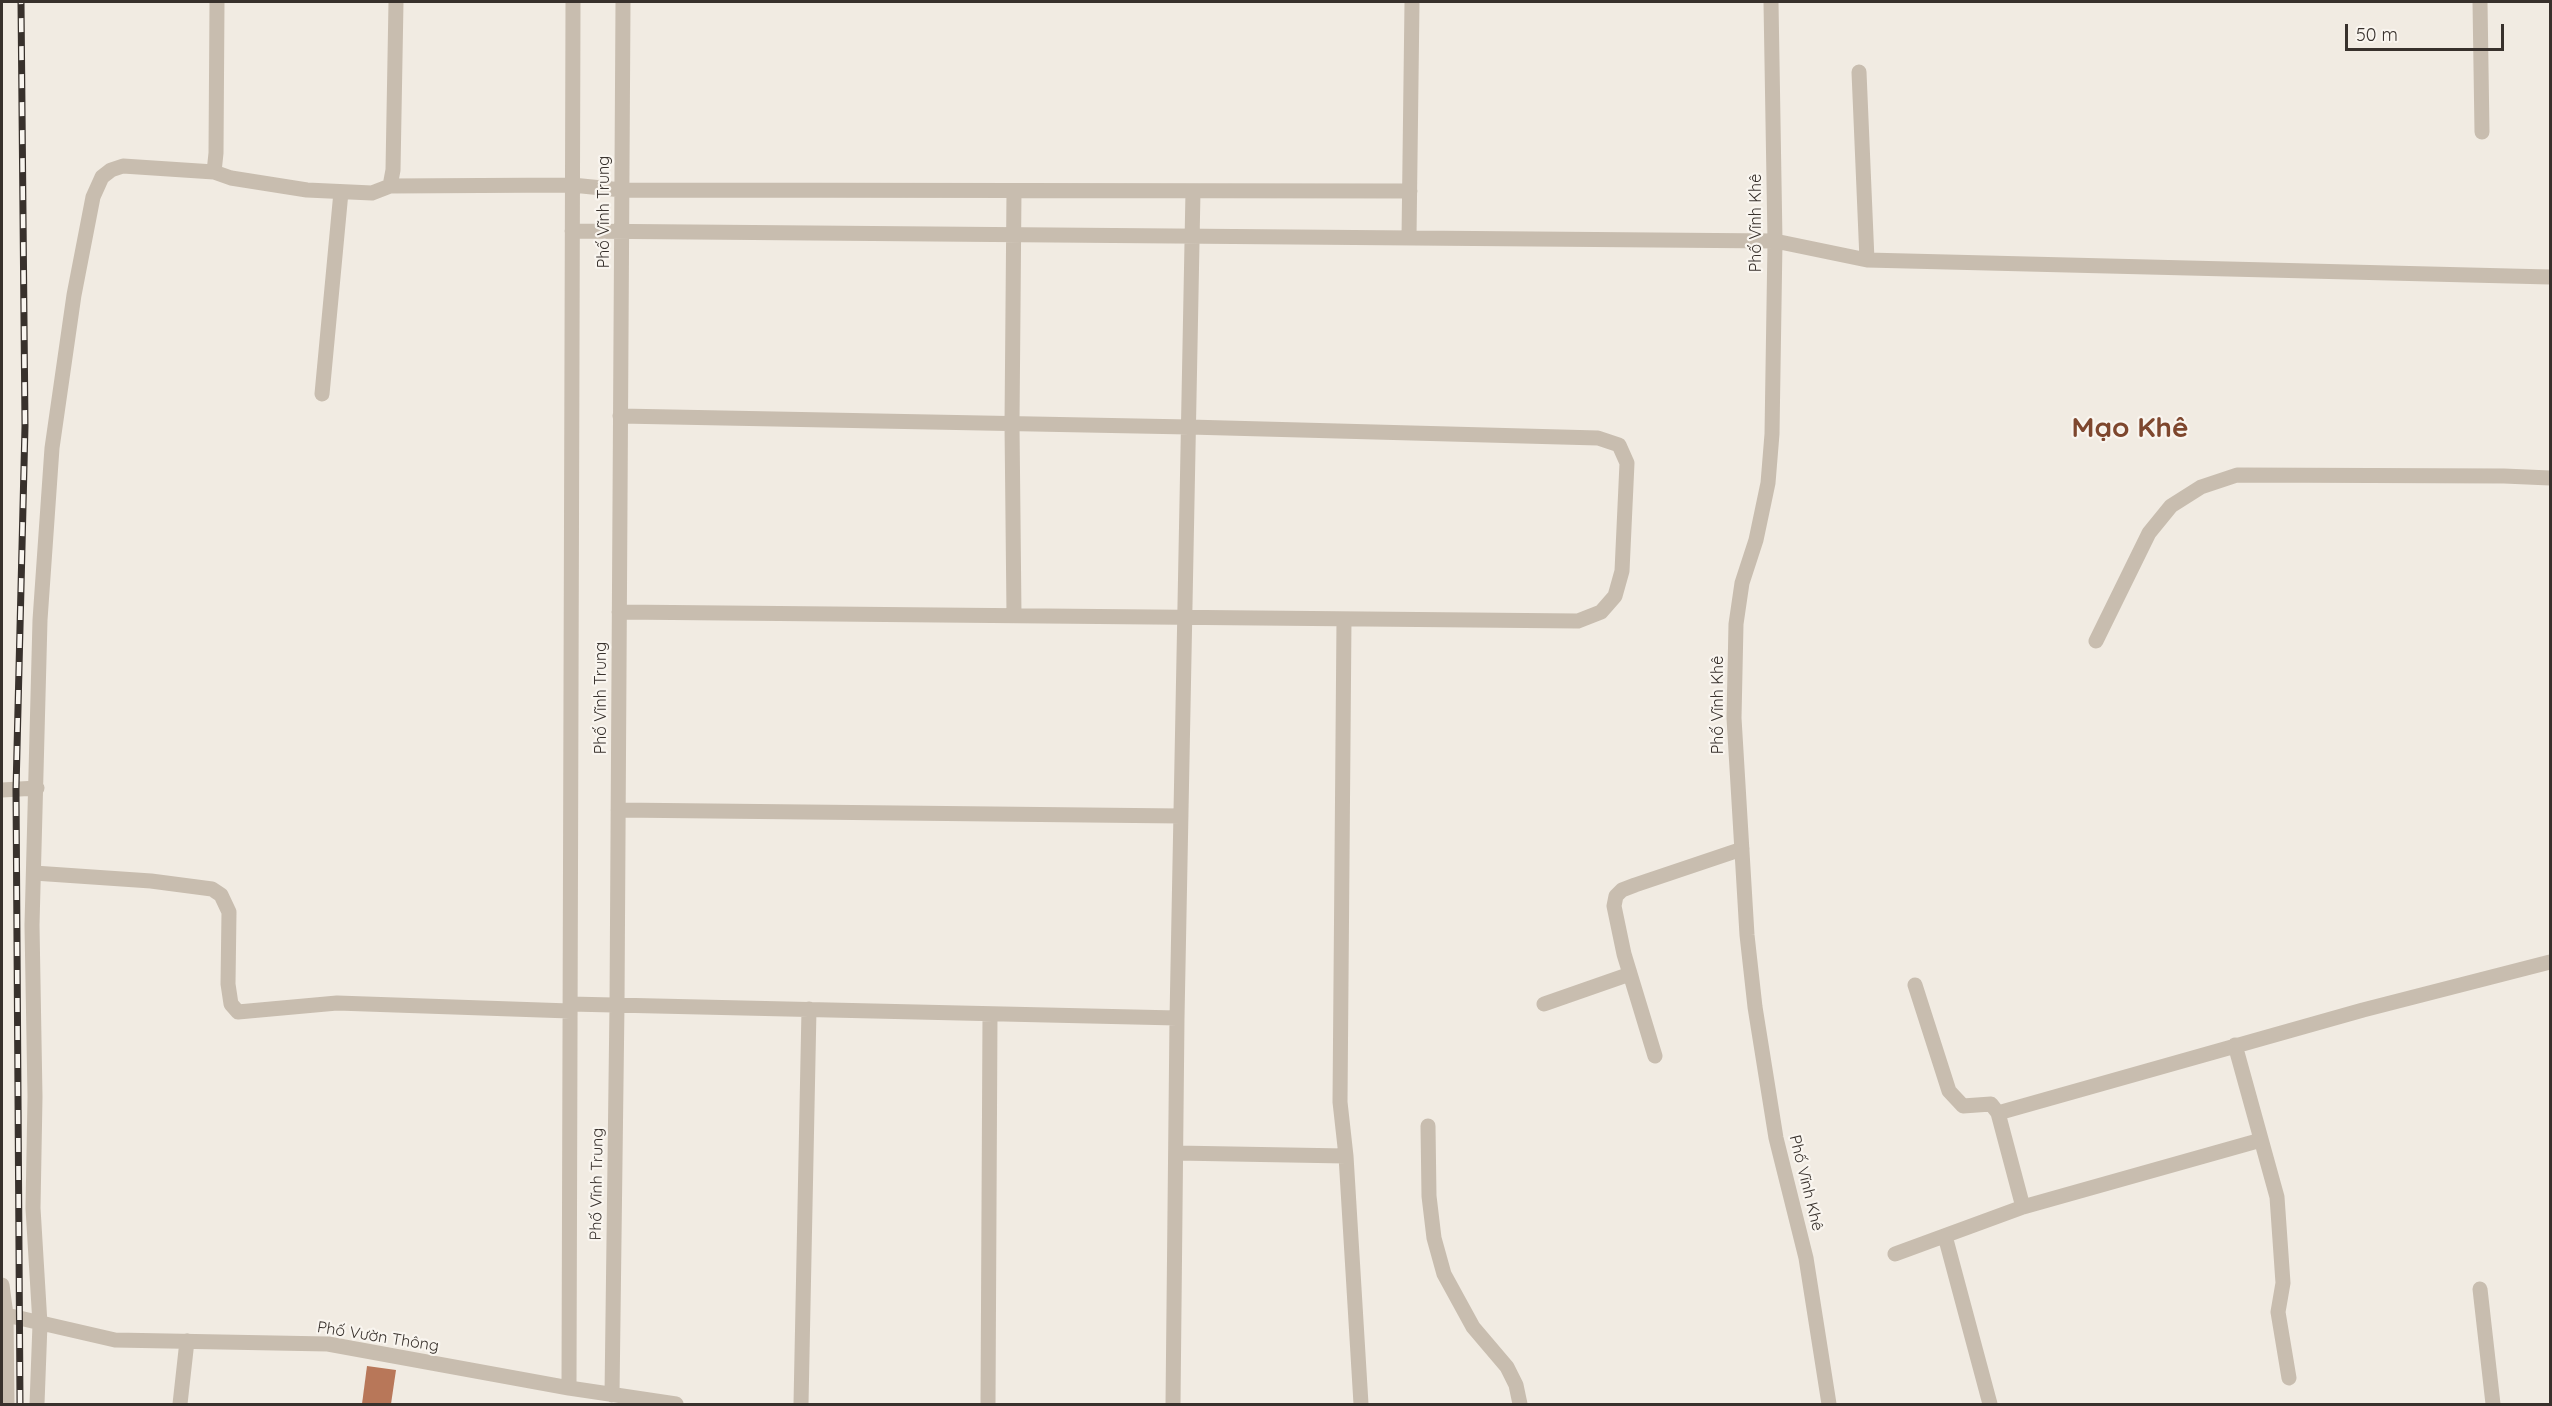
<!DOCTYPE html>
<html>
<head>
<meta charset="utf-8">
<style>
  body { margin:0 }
  #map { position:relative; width:2552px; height:1406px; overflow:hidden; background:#f1ebe2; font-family:Quicksand,sans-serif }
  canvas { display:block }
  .frame { position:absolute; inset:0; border:3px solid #38312c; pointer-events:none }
  .scale { position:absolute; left:2345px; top:24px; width:159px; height:27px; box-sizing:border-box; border:3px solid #38312c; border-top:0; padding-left:8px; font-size:18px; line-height:21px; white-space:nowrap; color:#38312c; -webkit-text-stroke:4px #f9f5ef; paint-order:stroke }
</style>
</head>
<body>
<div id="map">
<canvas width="2552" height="1406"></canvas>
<div class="frame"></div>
<div class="scale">50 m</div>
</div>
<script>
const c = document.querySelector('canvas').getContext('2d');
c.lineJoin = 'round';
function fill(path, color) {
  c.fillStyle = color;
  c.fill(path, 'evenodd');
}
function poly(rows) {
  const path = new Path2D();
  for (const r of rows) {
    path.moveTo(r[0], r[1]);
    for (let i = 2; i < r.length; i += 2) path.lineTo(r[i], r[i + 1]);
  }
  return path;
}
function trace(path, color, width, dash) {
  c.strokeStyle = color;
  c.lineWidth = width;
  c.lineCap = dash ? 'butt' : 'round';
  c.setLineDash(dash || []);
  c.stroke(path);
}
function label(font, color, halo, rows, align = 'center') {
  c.font = font + ' Quicksand,sans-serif';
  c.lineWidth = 4.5;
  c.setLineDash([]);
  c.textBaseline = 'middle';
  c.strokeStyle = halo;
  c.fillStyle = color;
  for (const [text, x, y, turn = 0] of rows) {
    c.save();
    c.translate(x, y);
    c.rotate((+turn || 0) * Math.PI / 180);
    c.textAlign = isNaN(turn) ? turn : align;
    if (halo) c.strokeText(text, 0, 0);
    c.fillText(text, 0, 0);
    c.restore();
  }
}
fill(poly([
  [367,1366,396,1370,391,1404,362,1404]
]), '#b87759');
trace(poly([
  [217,2,216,153,214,172,231,178,307,190,372,193,390,186,393,170,396,2],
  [1771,2,1775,241,1772,434,1768,483,1756,540,1742,583,1736,624,1734,718,1747,935,1755,1007,1776,1138,1806,1258,1829,1404],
  [2480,2,2482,132],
  [1859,72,1867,260],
  [390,186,572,185,622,190,1410,191],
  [572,231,1775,241,1867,260,2550,277],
  [1409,238,1412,2],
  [322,394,341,192],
  [619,612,1578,621,1601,612,1615,596,1622,571,1627,463,1619,445,1598,438,1189,427,620,416],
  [1014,615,1012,424,1014,191],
  [1344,619,1340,1102,1346,1156,1361,1404],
  [2096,641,2149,533,2171,506,2201,487,2237,475,2504,476,2550,478],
  [2,790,37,788],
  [618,810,1181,816],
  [34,873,151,881,212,889,221,895,229,912,228,984,231,1004,238,1012,337,1003,570,1011],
  [1915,985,1949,1091,1963,1106,1991,1104,1998,1113,2023,1207],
  [570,1004,1177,1018],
  [1544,1004,1630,974],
  [2235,1045,2277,1197,2283,1283,2278,1312,2289,1378],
  [1655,1056,1624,954,1614,906,1616,896,1622,890,1635,885,1742,849],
  [1998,1113,2363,1010,2550,962],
  [1428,1126,1429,1196,1434,1238,1444,1274,1473,1327,1507,1367,1516,1385,1520,1404],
  [1176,1153,1346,1156],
  [1945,1236,1990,1404],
  [1895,1254,2023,1207,2261,1140],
  [2,1285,6,1315,7,1404],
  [2480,1289,2493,1404],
  [2,1314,115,1340,328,1344,569,1388,676,1404],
  [569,1388,573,2],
  [612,1395,617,1005,623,2],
  [37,1404,40,1324,33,1208,35,1097,32,925,40,620,52,448,74,295,93,197,102,177,111,170,123,166,214,172],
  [180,1404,187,1341],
  [801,1404,809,1009],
  [988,1404,990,1014],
  [1173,1404,1177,1018,1193,191]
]), '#c8bdaf', 15);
const rail = poly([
  [20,1404,16,789,25,426,21,2]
]);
trace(rail, '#38312c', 7);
trace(rail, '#f9f5ef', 4.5, [14]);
label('16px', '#38312c', '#f9f5ef', [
  ["Phố Vĩnh Trung",604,212,-90],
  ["Phố Vĩnh Khê",1756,223,-90],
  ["Phố Vĩnh Trung",601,698,-90],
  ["Phố Vĩnh Khê",1718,705,-90],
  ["Phố Vĩnh Khê",1806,1183,76],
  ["Phố Vĩnh Trung",597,1184,-89],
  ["Phố Vườn Thông",378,1337,9]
]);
label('bold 28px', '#7e472e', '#f9f5ef', [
  ["Mạo Khê",2130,429]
]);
</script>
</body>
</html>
